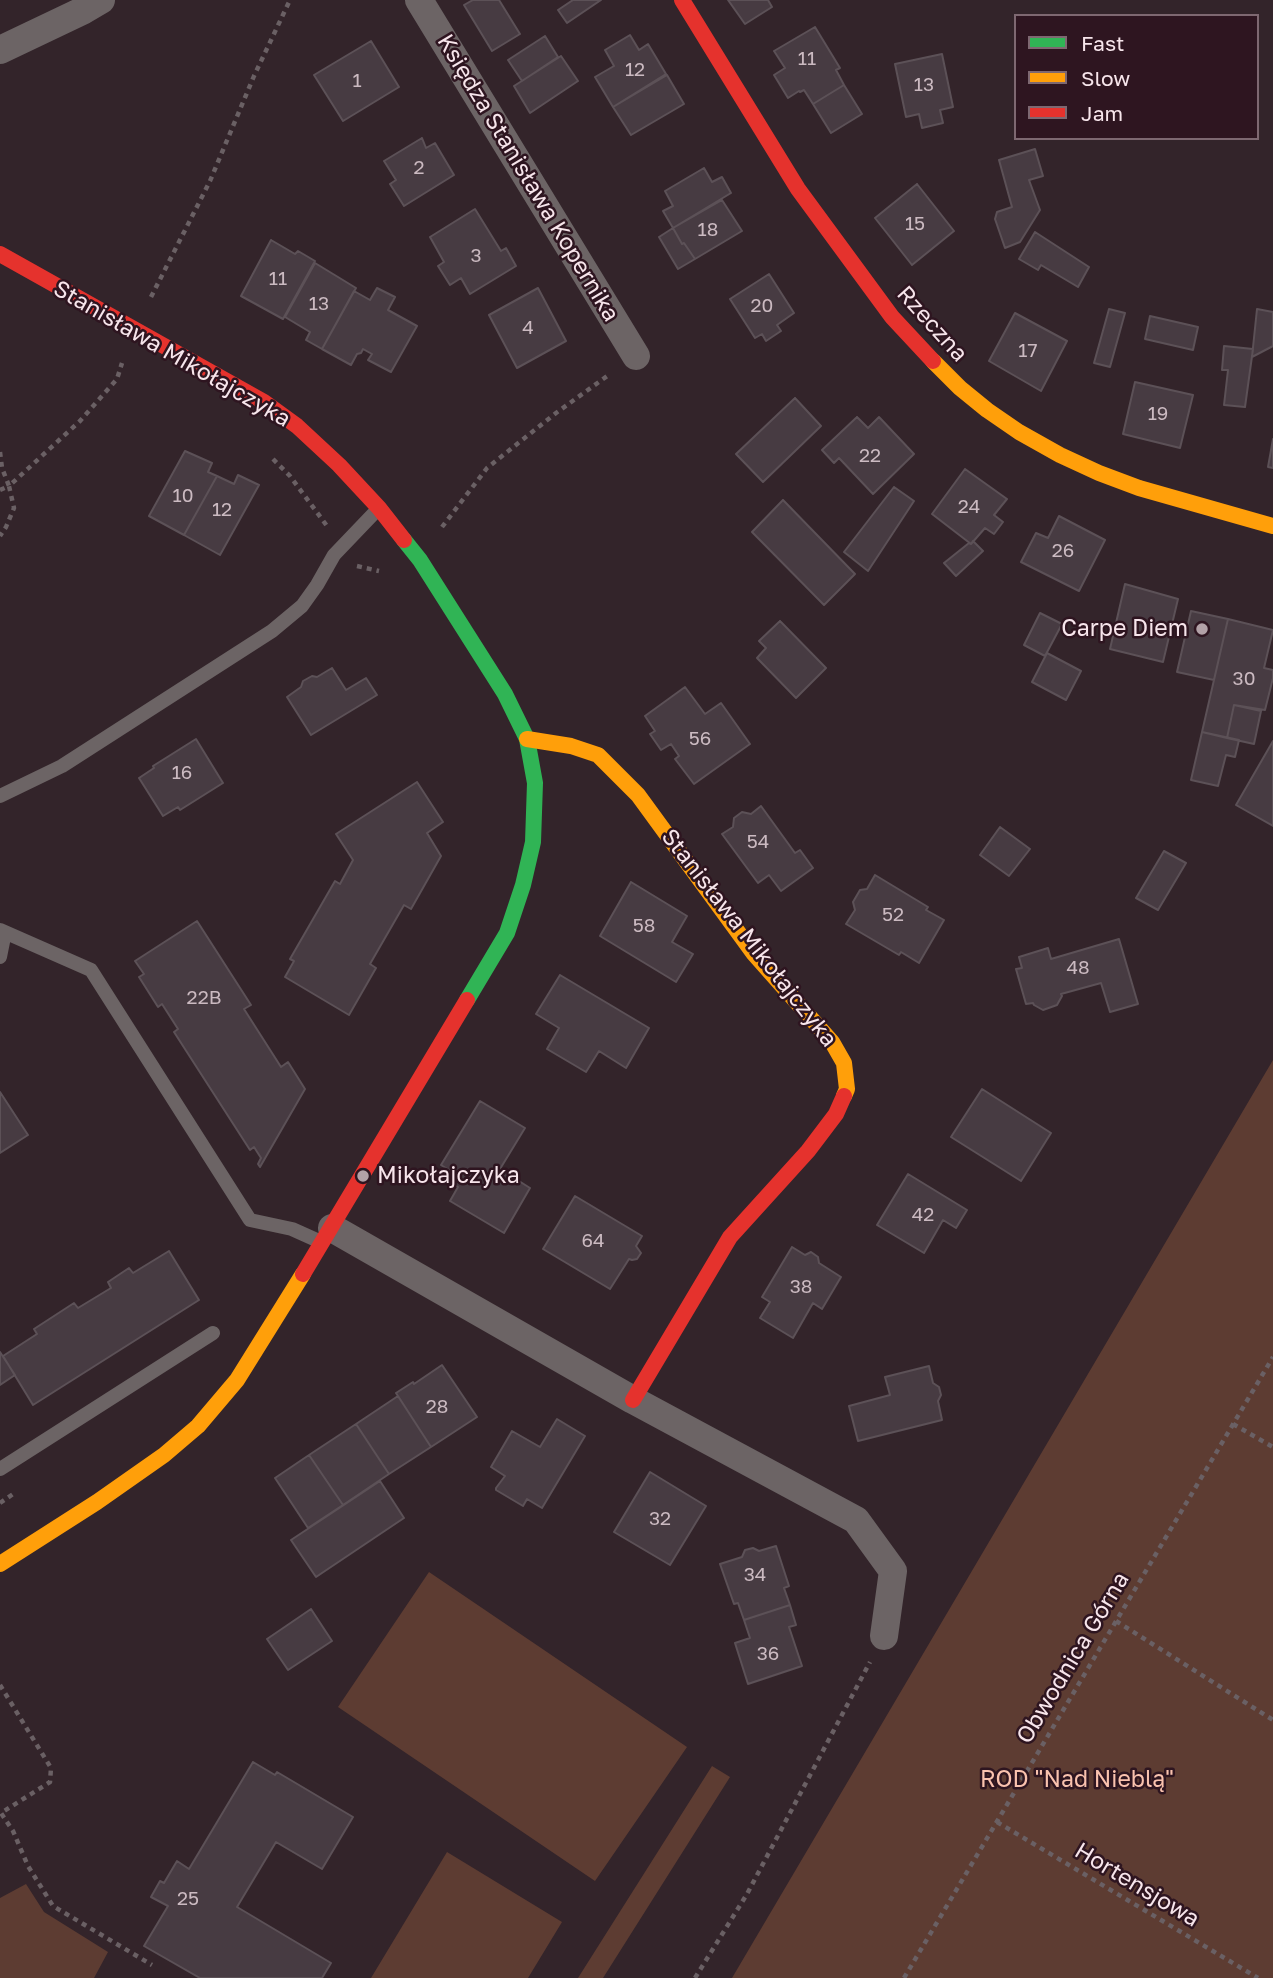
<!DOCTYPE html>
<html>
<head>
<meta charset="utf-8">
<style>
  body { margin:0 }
  #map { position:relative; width:1273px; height:1978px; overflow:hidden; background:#33242a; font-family:"Golos Text",sans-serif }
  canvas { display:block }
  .legend { position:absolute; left:1014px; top:14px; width:245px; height:126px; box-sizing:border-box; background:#2e1520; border:2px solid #7e6871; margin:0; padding:9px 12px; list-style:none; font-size:21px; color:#f7e5eb }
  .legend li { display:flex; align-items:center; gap:14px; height:35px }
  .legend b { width:35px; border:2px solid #7e6871 }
</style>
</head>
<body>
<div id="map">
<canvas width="1273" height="1978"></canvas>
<ul class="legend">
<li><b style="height:9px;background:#30b455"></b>Fast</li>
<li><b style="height:9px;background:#ff9f0a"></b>Slow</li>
<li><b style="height:9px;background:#e5322d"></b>Jam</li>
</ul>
</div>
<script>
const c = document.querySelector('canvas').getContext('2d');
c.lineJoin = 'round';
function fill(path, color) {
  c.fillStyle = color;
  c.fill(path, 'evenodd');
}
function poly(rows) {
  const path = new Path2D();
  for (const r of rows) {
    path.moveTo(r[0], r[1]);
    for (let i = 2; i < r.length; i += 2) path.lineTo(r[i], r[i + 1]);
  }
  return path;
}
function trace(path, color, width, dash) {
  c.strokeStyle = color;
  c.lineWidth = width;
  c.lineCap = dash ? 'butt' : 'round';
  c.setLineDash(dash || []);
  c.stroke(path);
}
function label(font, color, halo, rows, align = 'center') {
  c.font = font + ' "Golos Text",sans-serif';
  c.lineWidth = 5;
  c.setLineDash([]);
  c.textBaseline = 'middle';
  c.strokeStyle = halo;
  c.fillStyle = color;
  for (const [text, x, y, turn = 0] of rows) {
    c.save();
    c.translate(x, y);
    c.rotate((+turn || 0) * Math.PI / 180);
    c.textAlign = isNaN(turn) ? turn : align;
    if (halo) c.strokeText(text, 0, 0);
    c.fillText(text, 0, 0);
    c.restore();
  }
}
fill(poly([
  [1273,1060,1273,1978,732,1978,844,1788],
  [429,1572,687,1747,595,1881,338,1707],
  [712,1766,730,1777,603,1978,578,1978],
  [447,1852,562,1922,528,1978,371,1978],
  [26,1884,44,1912,108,1952,94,1978,0,1978,0,1898]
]), '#5d3c32');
const building = poly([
  [473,0,499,0,520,34,492,51,464,5,473,0],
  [573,0,601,0,567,23,558,10,573,0],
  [728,0,768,0,772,7,745,24,728,0],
  [815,27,840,68,836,70,844,85,813,104,804,90,800,92,799,91,788,98,774,75,785,68,774,51,815,27],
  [630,35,639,50,648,44,666,74,613,107,595,77,614,66,605,50,630,35],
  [545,36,558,57,522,81,508,60,545,36],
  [371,41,399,87,343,121,314,75,371,41],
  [942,54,953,107,940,110,943,123,922,128,919,114,906,117,895,64,942,54],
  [561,56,578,81,530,113,514,86,561,56],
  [667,75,684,104,631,135,613,107,667,75],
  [844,85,862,114,831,133,813,104,844,85],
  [422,138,426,148,435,143,454,175,404,206,390,184,396,180,384,161,422,138],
  [1035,149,1043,176,1029,180,1040,210,1020,242,1005,248,995,219,997,212,1012,207,999,160,1035,149],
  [704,168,712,182,722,177,731,193,673,228,663,211,673,206,665,191,704,168],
  [917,184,954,231,912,265,875,218,917,184],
  [722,200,742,231,695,259,684,243,682,244,673,228,722,200],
  [475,209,501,251,506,248,516,266,470,294,461,278,450,285,438,266,444,262,430,237,475,209],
  [673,228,682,244,684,243,695,259,678,269,659,237,673,228],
  [1035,232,1089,267,1078,287,1041,265,1038,270,1019,259,1035,232],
  [271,240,295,254,298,251,315,261,283,319,241,296,271,240],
  [315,263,356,288,322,349,306,340,310,332,285,317,315,263],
  [769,274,794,313,777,325,781,331,766,341,762,334,755,338,730,299,769,274],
  [377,288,395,297,388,310,417,326,391,372,368,360,372,354,363,349,361,353,357,354,351,365,322,349,354,291,370,300,377,288],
  [538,288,566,341,517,368,489,315,538,288],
  [1109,309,1125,313,1110,367,1094,363,1109,309],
  [1257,309,1273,312,1273,346,1252,357,1257,309],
  [1015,313,1067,341,1041,391,989,361,1015,313],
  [1150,316,1198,327,1193,350,1145,339,1150,316],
  [1224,346,1253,349,1245,407,1224,405,1228,370,1222,370,1224,346],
  [1135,382,1193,395,1180,448,1123,434,1135,382],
  [795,398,821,426,763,482,736,454,795,398],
  [857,417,868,428,879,417,914,454,873,494,839,458,834,463,822,450,857,417],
  [1273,439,1273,468,1268,467,1273,439],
  [185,451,212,463,208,472,217,476,184,535,149,516,185,451],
  [965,469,1007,499,994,515,1003,522,994,534,985,528,971,544,932,514,965,469],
  [238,475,259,485,220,555,184,535,217,476,234,484,238,475],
  [894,487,914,501,868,571,844,552,894,487],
  [783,500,855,574,824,605,752,532,783,500],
  [1059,516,1105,540,1079,591,1021,562,1036,533,1048,538,1059,516],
  [973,541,983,551,956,576,944,563,969,543,971,544,973,541],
  [1125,584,1178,599,1163,662,1110,649,1125,584],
  [1191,611,1228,619,1214,680,1177,672,1191,611],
  [1040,613,1062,624,1045,656,1024,645,1040,613],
  [1228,619,1273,630,1264,668,1273,670,1273,678,1265,710,1234,705,1227,738,1202,732,1228,619],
  [780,621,826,668,796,698,757,658,766,648,759,641,780,621],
  [1047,653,1081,671,1066,700,1032,682,1047,653],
  [332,668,346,690,366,678,377,695,311,735,287,697,301,687,303,681,312,676,317,677,332,668],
  [685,687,705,714,721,703,750,744,694,784,675,759,679,756,671,744,661,750,650,734,655,731,645,716,685,687],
  [1234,705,1261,711,1254,744,1227,738,1234,705],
  [1202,732,1239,740,1235,757,1226,755,1218,786,1191,780,1202,732],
  [196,739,223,783,180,810,178,807,163,816,139,778,154,768,153,766,196,739],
  [1273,741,1273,826,1236,805,1273,741],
  [417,782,443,822,427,833,441,856,411,909,404,905,370,964,376,968,349,1015,285,977,294,961,290,959,335,881,340,884,353,860,336,834,417,782],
  [761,806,795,853,800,850,813,868,781,891,769,875,758,883,722,834,733,827,734,818,742,812,751,814,761,806],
  [1000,827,1030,849,1009,876,980,855,1000,827],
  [1164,851,1186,863,1158,910,1136,898,1164,851],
  [875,875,928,907,926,910,944,920,919,963,901,952,899,955,887,948,846,924,855,910,853,902,860,890,867,889,875,875],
  [631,882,687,916,672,942,693,954,676,982,600,936,631,882],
  [197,921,251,1005,244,1009,281,1067,288,1062,305,1089,260,1167,258,1164,261,1158,254,1147,250,1150,174,1032,178,1029,162,1004,158,1007,139,977,144,974,135,961,197,921],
  [1119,939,1138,1004,1110,1012,1101,983,1061,994,1062,996,1057,1005,1043,1010,1034,1005,1033,1003,1026,1004,1016,969,1022,968,1019,957,1048,948,1051,959,1119,939],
  [560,975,649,1028,626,1068,599,1051,586,1072,547,1049,559,1028,536,1014,560,975],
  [982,1089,1051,1133,1021,1181,951,1137,982,1089],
  [0,1092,28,1135,0,1153,0,1092],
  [480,1101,525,1128,500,1169,530,1188,504,1233,450,1201,458,1187,450,1182,455,1174,441,1165,480,1101],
  [908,1174,967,1210,956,1228,943,1220,924,1253,877,1225,908,1174],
  [575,1196,642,1236,636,1246,641,1253,637,1259,632,1260,629,1259,610,1289,543,1249,575,1196],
  [792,1247,805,1255,811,1252,818,1257,819,1263,841,1277,822,1309,813,1303,793,1338,760,1318,770,1302,762,1297,792,1247],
  [169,1251,199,1300,33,1405,3,1356,37,1334,34,1329,74,1303,78,1308,111,1288,108,1282,129,1268,133,1273,169,1251],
  [0,1352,15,1375,0,1385,0,1352],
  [442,1365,477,1417,431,1447,396,1393,413,1382,414,1384,442,1365],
  [929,1366,933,1383,939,1387,941,1395,938,1401,942,1420,858,1441,849,1406,890,1395,885,1377,929,1366],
  [398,1396,431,1447,389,1474,356,1424,398,1396],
  [557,1419,585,1436,542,1508,527,1499,523,1506,496,1490,496,1488,505,1476,491,1467,512,1431,540,1447,557,1419],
  [356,1424,389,1474,343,1505,309,1455,356,1424],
  [309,1455,343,1505,308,1528,275,1478,309,1455],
  [650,1472,706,1506,670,1565,614,1532,650,1472],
  [380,1481,404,1518,316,1577,291,1540,380,1481],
  [776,1546,789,1586,784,1588,790,1605,744,1620,738,1603,734,1604,720,1564,742,1557,745,1550,753,1548,759,1551,776,1546],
  [790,1605,796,1625,789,1627,802,1666,748,1684,735,1643,750,1638,744,1620,790,1605],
  [311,1609,332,1641,288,1670,267,1639,311,1609],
  [253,1762,275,1775,277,1772,353,1817,322,1869,276,1842,237,1907,331,1963,322,1978,200,1978,144,1946,168,1906,151,1897,160,1881,164,1883,177,1861,189,1869,253,1762]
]);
fill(building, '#473b42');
trace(building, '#5c5157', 2);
trace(poly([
  [151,297,210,181,254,76,290,0],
  [0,452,2,468,9,486,80,421,117,379,122,363],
  [273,459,290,476,327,526],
  [0,490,9,486,14,508,6,527,0,536],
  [442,527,487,468,556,413,610,374],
  [357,566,379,571],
  [1233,1424,1273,1447],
  [0,1503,16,1492],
  [1116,1621,1273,1720],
  [0,1685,51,1768,50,1782,1,1813,13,1831,28,1866,53,1906,152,1965],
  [997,1822,1258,1978],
  [695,1978,747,1894,870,1662],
  [904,1978,1273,1357]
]), '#6a6064', 4.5, [5, 5]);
trace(poly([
  [0,796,62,766,272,631,302,606,317,585,334,555,378,509],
  [0,930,91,970,250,1220,292,1229,321,1242],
  [0,957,5,932],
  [0,1469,213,1333]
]), '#6c6465', 14);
trace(poly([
  [419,0,636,356],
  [0,50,84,10,101,0],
  [332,1228,633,1400,856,1520,893,1571,884,1636]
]), '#6c6465', 28);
trace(poly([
  [404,540,420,560,505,694,527,739,535,783,533,842,523,885,507,933,467,1000]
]), '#30b455', 16);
trace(poly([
  [933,361,960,388,987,410,1019,432,1060,455,1099,473,1139,488,1273,526],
  [527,739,571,746,598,755,638,795,754,954,832,1042,844,1063,847,1089,844,1096],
  [0,1564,97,1502,164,1455,198,1426,237,1380,303,1274]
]), '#ff9f0a', 16);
trace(poly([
  [682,0,798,189,892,317,933,361],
  [0,254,264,402,297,426,339,465,379,508,404,540],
  [303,1274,467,1000],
  [633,1400,730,1237,808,1151,836,1114,844,1096]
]), '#e5322d', 16);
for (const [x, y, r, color] of [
  [1202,629,7,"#b2a1a7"],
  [363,1176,7,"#b2a1a7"]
]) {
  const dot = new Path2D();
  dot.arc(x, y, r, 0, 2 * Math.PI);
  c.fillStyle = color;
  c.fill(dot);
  trace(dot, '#2e1520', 2.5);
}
label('19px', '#cbbac1', null, [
  ["11",807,59],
  ["12",635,70],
  ["1",357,81],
  ["13",924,85],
  ["2",419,168],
  ["15",915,224],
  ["18",708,230],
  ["3",476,256],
  ["11",278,279],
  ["13",319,304],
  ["20",762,306],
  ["4",528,328],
  ["17",1028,351],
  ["19",1158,414],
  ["22",870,456],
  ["10",183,496],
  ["24",969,507],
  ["12",222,510],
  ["26",1063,551],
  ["30",1244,679],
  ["56",700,739],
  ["16",182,773],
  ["54",758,842],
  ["52",893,915],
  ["58",644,926],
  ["48",1078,968],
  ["22B",204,998],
  ["42",923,1215],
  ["64",593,1241],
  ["38",801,1287],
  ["28",437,1407],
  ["32",660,1519],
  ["34",755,1575],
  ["36",768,1654],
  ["25",188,1899]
]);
label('23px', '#f7e5eb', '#2e1520', [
  ["Księdza Stanisława Kopernika",528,178,59],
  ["Rzeczna",932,324,48],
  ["Stanisława Mikołajczyka",172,354,30],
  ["Stanisława Mikołajczyka",749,938,52],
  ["Obwodnica Górna",1073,1658,-59],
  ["Hortensjowa",1137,1885,31]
]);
label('23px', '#f7e5eb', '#2e1520', [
  ["Carpe Diem",1188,629],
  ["Mikołajczyka",377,1176,"left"]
], 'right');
label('23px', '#fac2ae', '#2e1520', [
  ["ROD \"Nad Nieblą\"",1077,1780]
]);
</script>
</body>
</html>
